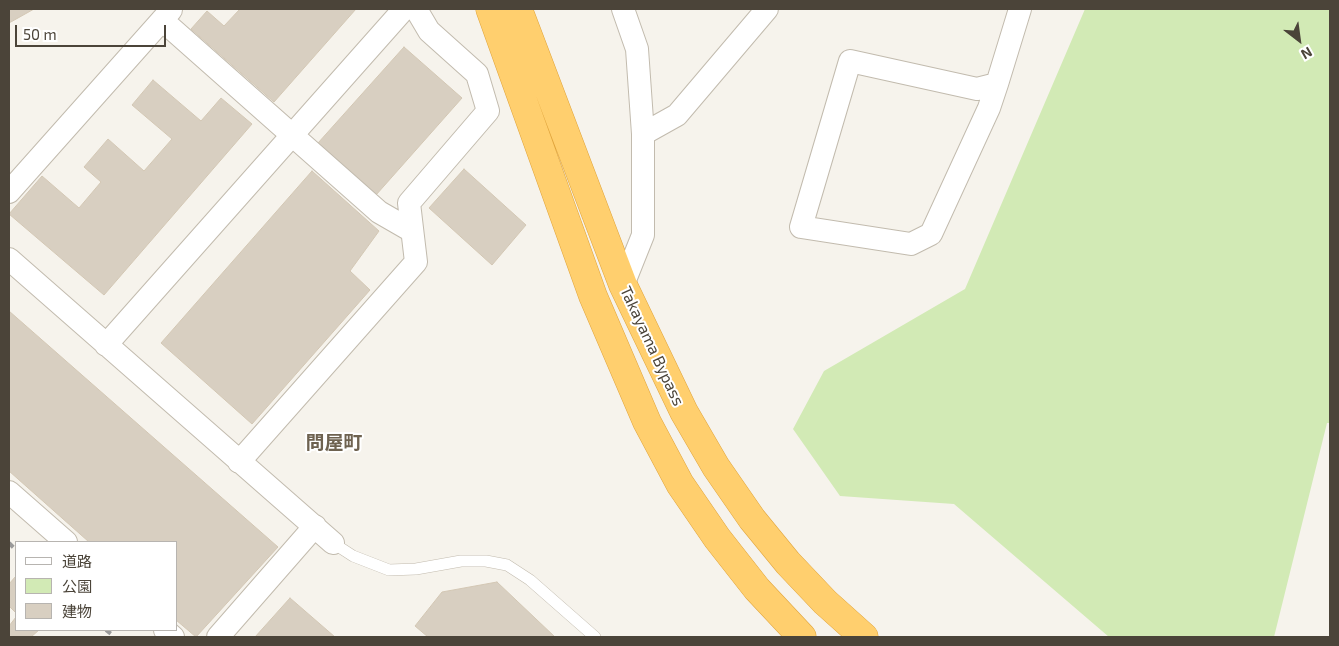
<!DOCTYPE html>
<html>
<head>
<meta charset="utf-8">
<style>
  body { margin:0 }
  #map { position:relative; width:1339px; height:646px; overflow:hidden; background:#f6f3ec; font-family:"Exo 2","Noto Sans JP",sans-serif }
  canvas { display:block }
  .frame { position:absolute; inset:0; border:10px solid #4b4439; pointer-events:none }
  .legend { position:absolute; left:15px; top:541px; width:162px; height:90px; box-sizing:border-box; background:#fff; border:1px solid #b7b4b0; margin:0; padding:6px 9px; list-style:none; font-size:15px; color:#4b4439 }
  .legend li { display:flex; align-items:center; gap:10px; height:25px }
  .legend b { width:25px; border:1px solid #b7b4b0 }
  .north { position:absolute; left:1274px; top:15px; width:50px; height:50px; -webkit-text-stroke:4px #fff; paint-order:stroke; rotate:150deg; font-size:14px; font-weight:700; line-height:20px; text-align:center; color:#4b4439 }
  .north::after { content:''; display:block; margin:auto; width:18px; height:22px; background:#4b4439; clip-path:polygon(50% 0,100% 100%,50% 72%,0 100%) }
  .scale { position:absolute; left:15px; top:25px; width:151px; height:22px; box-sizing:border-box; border:2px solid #4b4439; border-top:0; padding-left:6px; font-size:15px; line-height:18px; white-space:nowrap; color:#4b4439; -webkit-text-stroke:4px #fff; paint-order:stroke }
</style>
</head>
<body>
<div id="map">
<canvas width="1339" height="646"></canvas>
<div class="frame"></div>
<ul class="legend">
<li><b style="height:6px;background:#fff"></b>道路</li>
<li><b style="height:14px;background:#d2eab5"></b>公園</li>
<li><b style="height:14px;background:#d8cfc1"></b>建物</li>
</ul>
<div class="north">N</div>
<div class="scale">50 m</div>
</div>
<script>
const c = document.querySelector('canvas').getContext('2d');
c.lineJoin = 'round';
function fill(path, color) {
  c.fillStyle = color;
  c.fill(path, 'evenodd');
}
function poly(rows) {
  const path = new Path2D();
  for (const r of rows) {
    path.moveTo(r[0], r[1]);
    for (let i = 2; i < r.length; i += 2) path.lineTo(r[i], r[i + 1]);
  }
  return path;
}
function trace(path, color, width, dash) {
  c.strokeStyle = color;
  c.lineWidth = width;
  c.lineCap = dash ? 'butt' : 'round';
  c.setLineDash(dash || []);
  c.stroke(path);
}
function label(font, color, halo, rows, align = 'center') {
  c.font = font + ' "Exo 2","Noto Sans JP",sans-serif';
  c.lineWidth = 4;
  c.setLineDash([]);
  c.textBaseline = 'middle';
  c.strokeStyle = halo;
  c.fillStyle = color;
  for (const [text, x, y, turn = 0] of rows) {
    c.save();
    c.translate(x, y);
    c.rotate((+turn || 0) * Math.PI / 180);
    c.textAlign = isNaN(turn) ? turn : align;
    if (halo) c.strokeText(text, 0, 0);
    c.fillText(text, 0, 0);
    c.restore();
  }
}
fill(poly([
  [1085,9,1330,9,1330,423,1327,423,1274,637,1109,637,954,504,840,496,793,429,824,371,965,289]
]), '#d2eab5');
const building = poly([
  [9,9,34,9,9,23,9,9],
  [240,9,356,9,274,102,191,29,207,11,224,26,240,9],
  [404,47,462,98,376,195,318,143,404,47],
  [153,80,201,121,221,98,252,124,104,295,9,214,42,176,79,208,101,182,84,167,108,139,144,171,172,139,132,105,153,80],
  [464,169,526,225,492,265,429,208,464,169],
  [312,171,379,231,350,271,370,290,252,424,161,343,312,171],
  [9,311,278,547,196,637,176,620,176,542,89,542,9,471,9,311],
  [16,576,16,613,9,606,9,584,16,576],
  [497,582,555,637,428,637,415,626,442,592,497,582],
  [290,598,335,637,255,637,290,598],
  [16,617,16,630,39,630,31,637,9,637,9,626,16,617]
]);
fill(building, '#d8cfc1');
trace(building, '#d3c7b4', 1);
const lane = poly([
  [333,543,353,556,389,570,416,569,461,561,486,561,507,565,530,580,595,637]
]);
const street = poly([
  [162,20,379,212,412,231],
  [997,84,977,89,850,61,801,227,911,244,931,234,989,108,997,84,1020,9],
  [643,134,677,115,767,9],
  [9,192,171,10],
  [9,259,333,543],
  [623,285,643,235,643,134,637,49,623,9],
  [106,345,404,9],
  [239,462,416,262,409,203,488,111,477,74,429,31,416,9],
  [9,492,66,542],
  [165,630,173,637],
  [218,637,315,526]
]);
const highway = poly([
  [490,9,593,296,647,422,680,484,717,538,757,589,802,637],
  [518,9,623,285,684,412,716,467,752,519,788,563,825,602,864,637]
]);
trace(lane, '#c2bbae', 12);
trace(street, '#c2bbae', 24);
trace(highway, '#e0a43c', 29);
trace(lane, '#fff', 11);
trace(street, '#fff', 22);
trace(highway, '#ffcf6e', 28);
trace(poly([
  [9,543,16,550],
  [106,630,115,637]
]), '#9a9a9a', 4, [6, 6]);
label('16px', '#4b4439', '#fff', [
  ["Takayama Bypass",652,346,65]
]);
label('bold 19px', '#6e6250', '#fff', [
  ["問屋町",334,443]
]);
</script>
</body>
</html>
